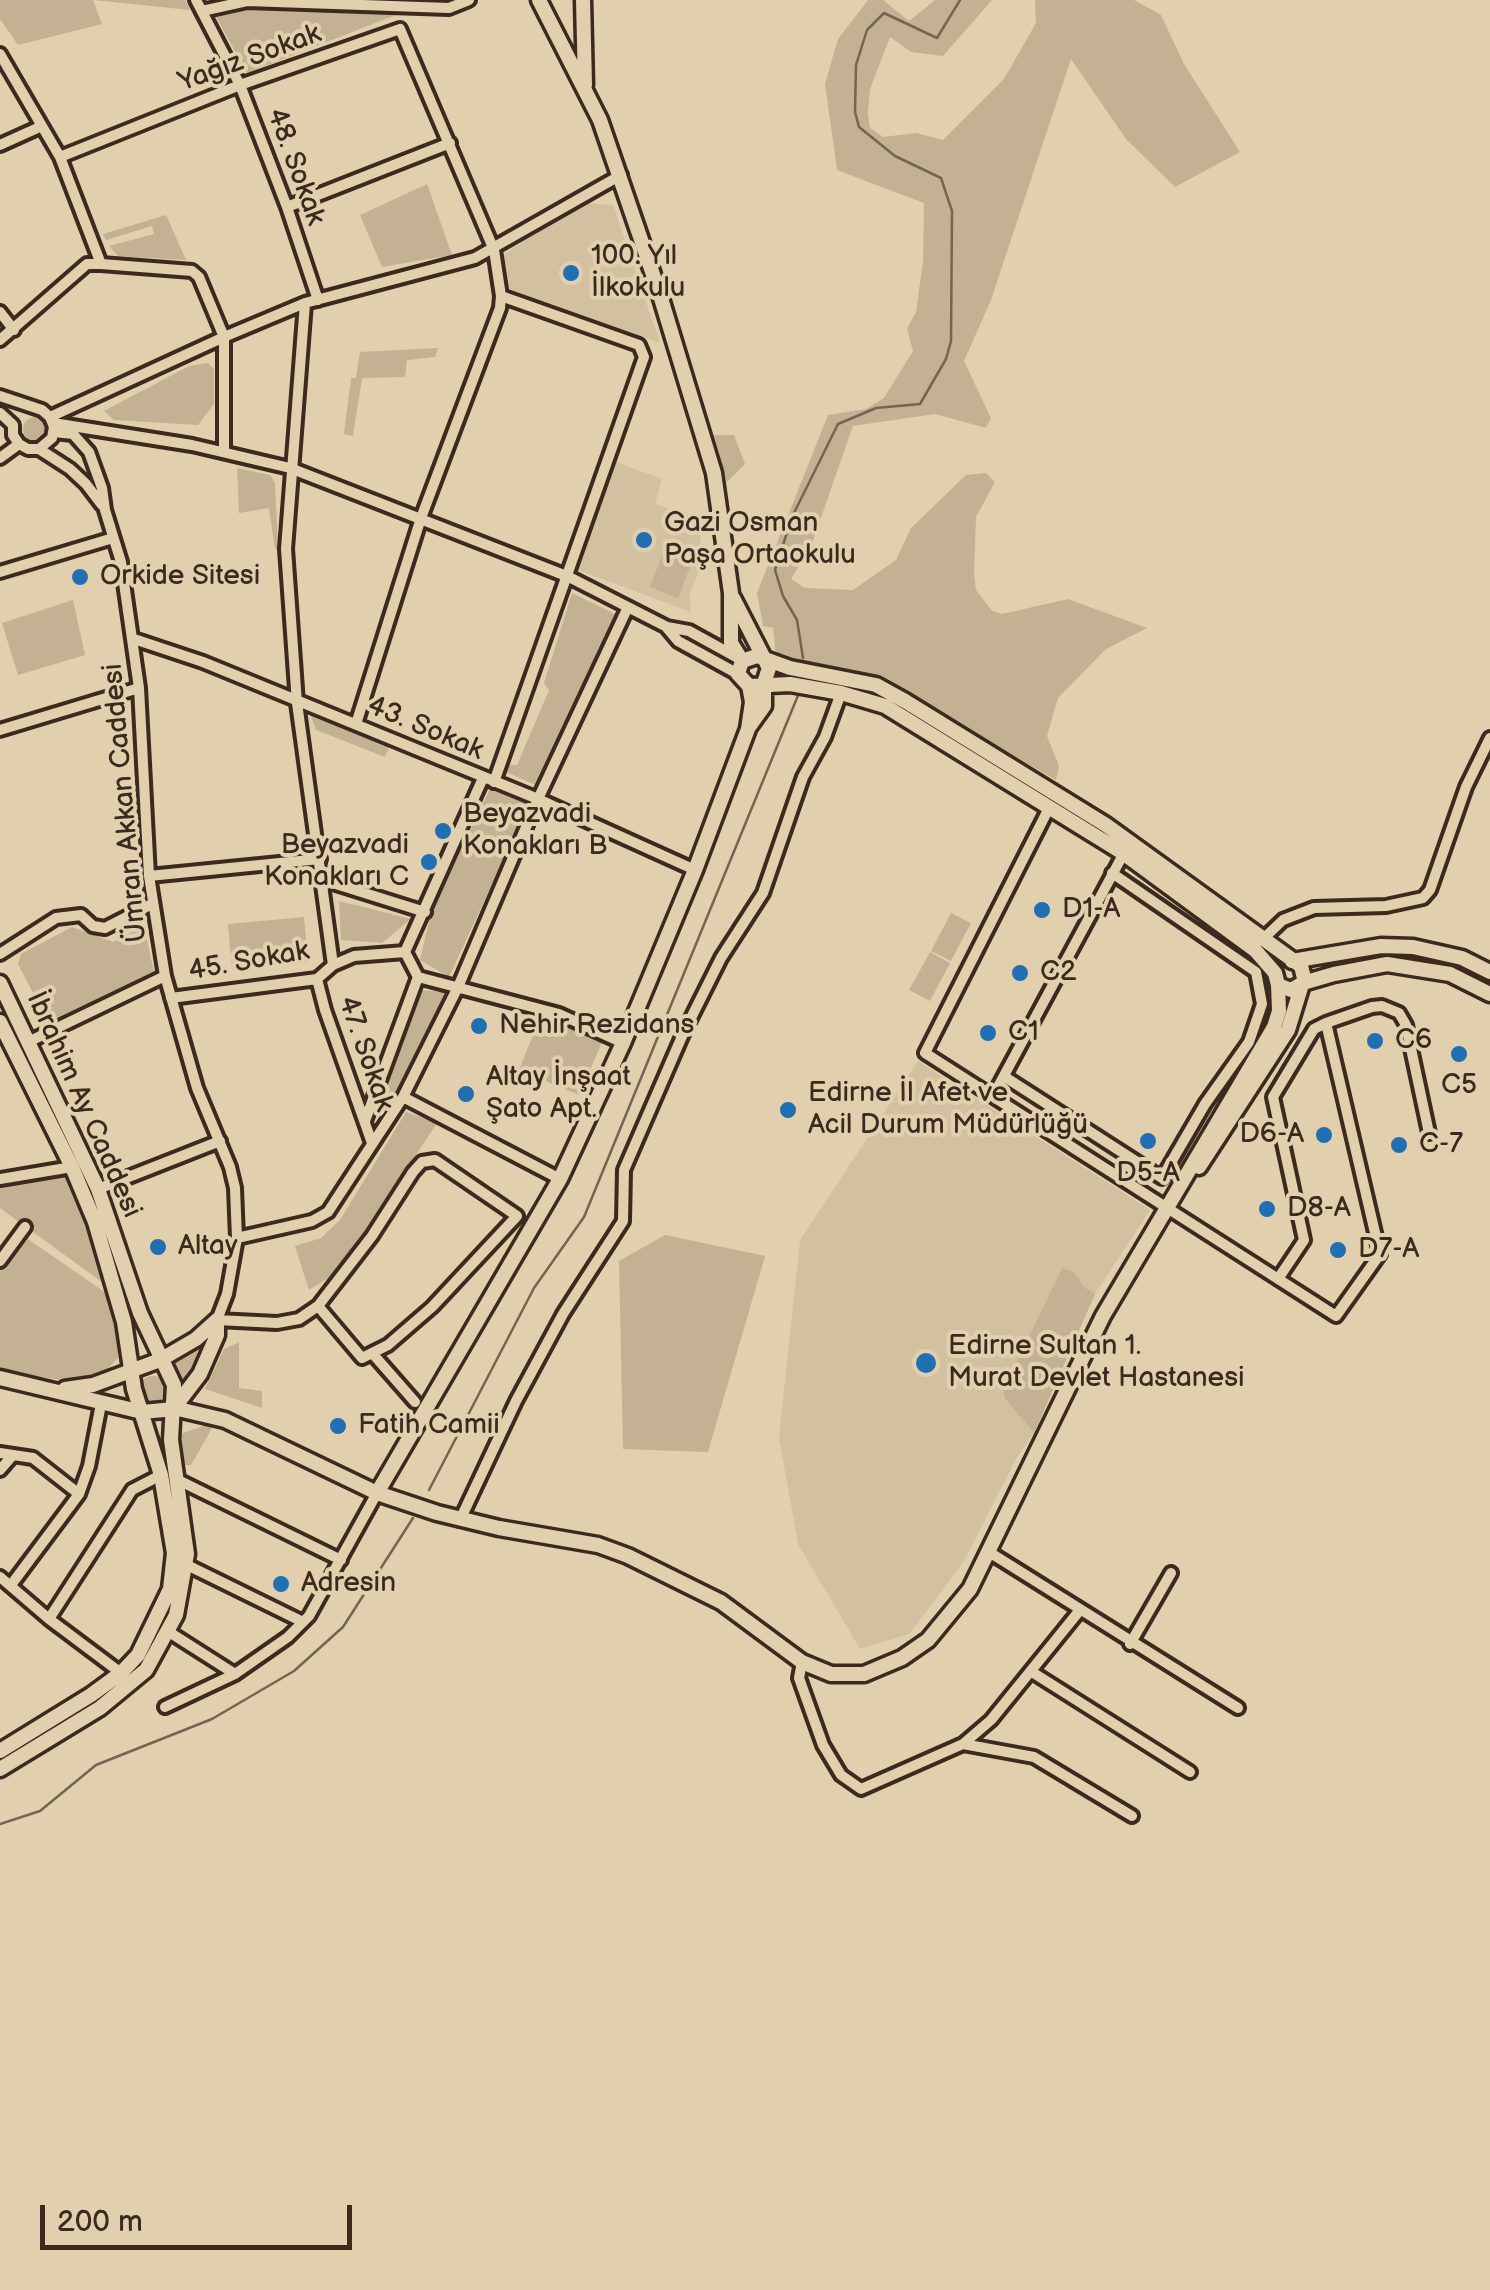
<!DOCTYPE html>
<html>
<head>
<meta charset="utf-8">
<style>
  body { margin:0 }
  #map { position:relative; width:1490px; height:2290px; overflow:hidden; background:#e2cfad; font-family:"Balsamiq Sans",sans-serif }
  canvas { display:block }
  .scale { position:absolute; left:40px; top:2205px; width:312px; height:45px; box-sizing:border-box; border:5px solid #3b2a1e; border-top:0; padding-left:12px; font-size:30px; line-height:35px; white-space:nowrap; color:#3b2a1e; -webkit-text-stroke:8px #e2cfad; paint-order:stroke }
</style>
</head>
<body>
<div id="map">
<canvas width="1490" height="2290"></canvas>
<div class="scale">200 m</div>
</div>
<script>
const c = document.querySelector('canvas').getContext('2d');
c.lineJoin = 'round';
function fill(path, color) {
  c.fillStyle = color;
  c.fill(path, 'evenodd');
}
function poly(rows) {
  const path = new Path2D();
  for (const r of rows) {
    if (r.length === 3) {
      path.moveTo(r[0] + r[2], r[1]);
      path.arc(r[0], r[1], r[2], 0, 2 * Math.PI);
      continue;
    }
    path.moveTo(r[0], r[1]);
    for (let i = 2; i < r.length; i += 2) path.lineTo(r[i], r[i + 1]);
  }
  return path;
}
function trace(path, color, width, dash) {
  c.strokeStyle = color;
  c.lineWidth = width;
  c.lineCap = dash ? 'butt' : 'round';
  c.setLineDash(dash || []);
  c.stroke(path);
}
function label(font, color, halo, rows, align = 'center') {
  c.font = font + ' "Balsamiq Sans",sans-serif';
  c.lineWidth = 8;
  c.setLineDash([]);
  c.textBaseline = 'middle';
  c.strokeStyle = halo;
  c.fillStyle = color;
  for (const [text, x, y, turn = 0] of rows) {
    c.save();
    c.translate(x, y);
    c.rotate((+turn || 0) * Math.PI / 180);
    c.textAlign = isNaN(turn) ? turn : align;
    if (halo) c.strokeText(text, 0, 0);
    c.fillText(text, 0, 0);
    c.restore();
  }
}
fill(poly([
  [578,203,613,205,660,343,510,289,502,256],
  [616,462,662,479,655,504,698,518,703,562,690,592,691,612,578,570],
  [918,1061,1150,1210,1095,1294,1034,1433,1017,1457,963,1563,909,1634,860,1649,798,1544,779,1437,800,1240]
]), '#d3c0a0');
fill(poly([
  [0,0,185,0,190,10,93,0,102,24,18,45,0,19],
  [868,0,883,0,909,21,935,0,992,0,943,56,911,52,890,37,870,89,868,113,870,128,883,137,916,133,943,140,1004,79,1036,23,1035,0,1134,0,1161,15,1184,64,1240,152,1175,187,1126,139,1071,59,991,300,964,361,991,418,986,428,935,414,853,426,811,546,791,579,805,588,853,590,896,560,911,528,966,475,986,473,995,482,976,517,974,573,976,590,992,611,1002,614,1068,599,1147,628,1106,649,1058,698,1047,736,1059,766,1056,780,882,680,781,661,776,657,773,628,763,626,757,593,828,415,866,409,884,398,913,351,907,329,916,312,923,261,924,203,837,170,825,84,838,39],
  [267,3,396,15,247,73,215,15],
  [427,184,452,255,382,267,360,215],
  [166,215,186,260,118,256,109,246,154,234,152,226,106,240,103,234],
  [438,348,435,357,407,360,405,377,362,378,353,436,344,434,351,378,356,378,360,352],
  [208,363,214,369,214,404,198,425,114,420,104,411,189,366],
  [35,429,12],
  [714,435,734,435,745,464,727,482],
  [237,468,270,475,275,483,278,549,275,549,269,508,239,513],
  [667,543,695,554,678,598,650,587],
  [572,593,615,614,540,787,506,772,510,765,517,765,549,690,544,683],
  [73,600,85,655,18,675,2,623],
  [310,714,390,745,385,757,316,730],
  [490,789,529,804,449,977,420,960,432,909],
  [339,901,411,919,382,943,341,940],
  [951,913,971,923,951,961,931,951],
  [304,917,308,962,232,969,228,924],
  [144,926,155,977,51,1028,18,964,21,954,72,927,113,942],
  [930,952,950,963,930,1001,909,990],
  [417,990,449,992,389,1106,385,1102,385,1094],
  [540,1018,603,1040,579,1095,519,1070],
  [406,1112,437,1123,338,1272,309,1290,295,1246,321,1238,340,1220],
  [72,1167,117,1293,0,1208,0,1179],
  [665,1235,765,1256,708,1452,623,1449,619,1261],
  [25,1237,106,1293,118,1340,118,1358,102,1375,82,1383,0,1371,0,1271],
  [1062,1268,1074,1272,1084,1287,1095,1294,1034,1433,1004,1397,1004,1389],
  [208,1337,181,1387,171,1362],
  [239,1342,239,1388,262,1391,262,1408,205,1389,224,1349],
  [153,1390,14],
  [206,1425,212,1428,191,1465,184,1465,180,1440,183,1433]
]), '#c4b193');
trace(poly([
  [803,658,797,620,783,596,775,570,792,517,838,424,876,408,920,404,946,359,951,341,952,211,941,178,895,156,859,127,855,112,856,65,867,30,884,13,937,38,960,0],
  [429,1490,534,1288,584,1217,799,693],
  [0,1824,40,1811,96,1765,212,1719,294,1671,343,1627,413,1518]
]), '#756450', 2.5);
const street = poly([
  [196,0,240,85,287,207,318,300],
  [202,11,247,1,449,8,469,0],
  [0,54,60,157,101,264,87,264,0,340],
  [0,145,42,126],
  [60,157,240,85,400,29,494,250,501,296,500,308,421,518,356,724],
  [287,207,450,143],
  [101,264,192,271,199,277,224,337,224,452],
  [305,303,286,549,297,703,333,965],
  [0,312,14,330],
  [0,396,42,410,50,417,54,427,52,438,39,449],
  [0,413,13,425,13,435,19,444,28,449,39,449,70,469,86,484,102,505],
  [50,417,224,337,305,303,475,258,621,175],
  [53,423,192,445,290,468,569,577,667,627,689,631,738,658],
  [54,432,73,434,89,452,102,488,105,510,121,562,139,688,149,876,165,976,197,1088,230,1167,235,1188,237,1238,227,1294,217,1320,277,1323,299,1319,318,1306],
  [0,458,19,444],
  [0,572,113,538],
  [667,628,678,641,738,674],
  [134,639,203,662,538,799,695,870],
  [0,730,139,688],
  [494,782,644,357,639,345,501,296],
  [1050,806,925,1053,1336,1316,1380,1254,1326,1023,1372,1007,1382,1006,1399,1013,1406,1025,1429,1133],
  [149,876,320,859],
  [323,880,425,912],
  [1262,940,1283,920,1314,908,1386,906,1423,898,1430,890,1466,787,1490,738],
  [0,954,56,918,81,915,93,926,105,928,152,904],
  [418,977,559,1014,623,1043],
  [317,979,325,1010,372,1143],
  [171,998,317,979,333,965,354,956,405,952,483,778],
  [28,1042,165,976],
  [1005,1077,1162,1178,1205,1104,1249,1042,1262,1004,1256,972,1112,873],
  [993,1096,1125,851],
  [403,1097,560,1179],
  [365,1121,418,977,405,952],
  [435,1160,517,1216,432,1307,388,1345,362,1358,318,1306,372,1236,413,1172,422,1162,435,1160],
  [0,1179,72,1167],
  [98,1189,220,1141],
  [237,1238,312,1221,328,1212,403,1097,458,987,538,799,628,607],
  [0,1261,25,1227],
  [1278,1279,1304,1240,1273,1097,1314,1029,1326,1023],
  [372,1353,415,1402],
  [0,1453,33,1458,79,1494],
  [0,1470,13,1455],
  [176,1479,341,1560],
  [460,1520,516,1401,563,1314,623,1221,624,1170,683,1034,721,958,763,893,803,777,825,737,841,693],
  [989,1552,1238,1708],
  [187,1565,303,1622],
  [0,1577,49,1619,121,1673],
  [11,1585,79,1494,89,1466,101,1404],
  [49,1619,132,1490,161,1475],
  [169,1632,235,1674],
  [1130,1644,1171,1573],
  [802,1662,799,1678,823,1745,841,1775,861,1789,963,1744,991,1720,1080,1610],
  [1032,1672,1190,1772],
  [165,1707,235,1674,288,1637,309,1616,377,1493],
  [963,1744,1034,1757,1132,1816]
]);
const secondary = poly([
  [539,0,600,120,660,295,714,473,731,593,731,643,742,661],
  [583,0,585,85],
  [733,598,769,668,764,683,764,706,749,727],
  [742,661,757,656,790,668,876,685,905,701,1106,825,1301,966,1304,978,1288,1030,1199,1167],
  [1292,961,1381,946,1413,947,1462,958,1490,972],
  [0,983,98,1189,140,1313,174,1385,171,1440,187,1554,176,1615,146,1670,100,1708,0,1769],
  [1278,985,1291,990,1303,983,1334,974,1387,964,1450,974,1490,994],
  [0,1022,72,1167,95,1222,124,1322,134,1389,161,1475,174,1553,170,1589,138,1655,121,1673,91,1695,0,1751],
  [0,1378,142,1412,164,1410,174,1408,200,1374,217,1335,217,1320],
  [65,1389,93,1385,160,1360,196,1339,217,1320],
  [174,1408,225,1420,377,1493,437,1513,499,1528,598,1545,628,1556,721,1602,802,1662,831,1674,864,1674,902,1658,928,1640,970,1589,1103,1316,1274,1027,1279,1011,1278,985,1275,973,1255,950,1123,853,885,706,841,693,790,684,749,686],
  [377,1493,560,1179,623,1043,695,870,748,729,752,702,749,686,738,674,742,661]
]);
trace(street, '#3b2a1e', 18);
trace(secondary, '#3b2a1e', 21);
trace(street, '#e2cfad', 10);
trace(secondary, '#e2cfad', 14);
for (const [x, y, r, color] of [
  [571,273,10,"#1f6fb2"],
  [644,540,10,"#1f6fb2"],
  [80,577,10,"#1f6fb2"],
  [443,831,10,"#1f6fb2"],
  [429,862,10,"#1f6fb2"],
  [1042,910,10,"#1f6fb2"],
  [1020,973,10,"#1f6fb2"],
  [479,1026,10,"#1f6fb2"],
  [988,1033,10,"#1f6fb2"],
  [1375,1041,10,"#1f6fb2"],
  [1459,1054,10,"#1f6fb2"],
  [466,1094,10,"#1f6fb2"],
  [788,1110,10,"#1f6fb2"],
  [1324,1135,10,"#1f6fb2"],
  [1148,1141,10,"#1f6fb2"],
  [1399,1145,10,"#1f6fb2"],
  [1267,1209,10,"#1f6fb2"],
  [158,1247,10,"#1f6fb2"],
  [1338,1250,10,"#1f6fb2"],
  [926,1363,12,"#1f6fb2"],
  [338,1426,10,"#1f6fb2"],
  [281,1584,10,"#1f6fb2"]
]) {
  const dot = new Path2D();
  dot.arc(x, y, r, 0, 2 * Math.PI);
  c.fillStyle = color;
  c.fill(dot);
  trace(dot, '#e2cfad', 4);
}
label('28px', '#3b2a1e', '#e2cfad', [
  ["Yağız Sokak",250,59,-20],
  ["48. Sokak",295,167,70],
  ["43. Sokak",425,729,23],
  ["Ümran Akkan Caddesi",126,803,-95],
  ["45. Sokak",249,962,-10],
  ["47. Sokak",365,1054,71],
  ["İbrahim Ay Caddesi",83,1105,66]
]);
label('28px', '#3b2a1e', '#e2cfad', [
  ["100. Yıl",591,257],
  ["İlkokulu",591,289],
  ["Gazi Osman",664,524],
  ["Paşa Ortaokulu",664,556],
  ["Orkide Sitesi",100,577],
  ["Beyazvadi",463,815],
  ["Konakları B",463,847],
  ["Beyazvadi",409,846,"right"],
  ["Konakları C",409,878,"right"],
  ["D1-A",1062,910],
  ["C2",1040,973],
  ["Nehir Rezidans",499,1026],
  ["C1",1008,1033],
  ["C6",1395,1041],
  ["Altay İnşaat",486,1078],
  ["Şato Apt.",486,1110],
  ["C5",1459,1086,"center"],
  ["Edirne İl Afet ve",808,1094],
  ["Acil Durum Müdürlüğü",808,1126],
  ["D6-A",1304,1135,"right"],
  ["C-7",1419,1145],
  ["D5-A",1148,1174,"center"],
  ["D8-A",1287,1209],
  ["Altay",178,1247],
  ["D7-A",1358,1250],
  ["Edirne Sultan 1.",948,1347],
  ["Murat Devlet Hastanesi",948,1379],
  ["Fatih Camii",358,1426],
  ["Adresin",301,1584]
], 'left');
</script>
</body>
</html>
